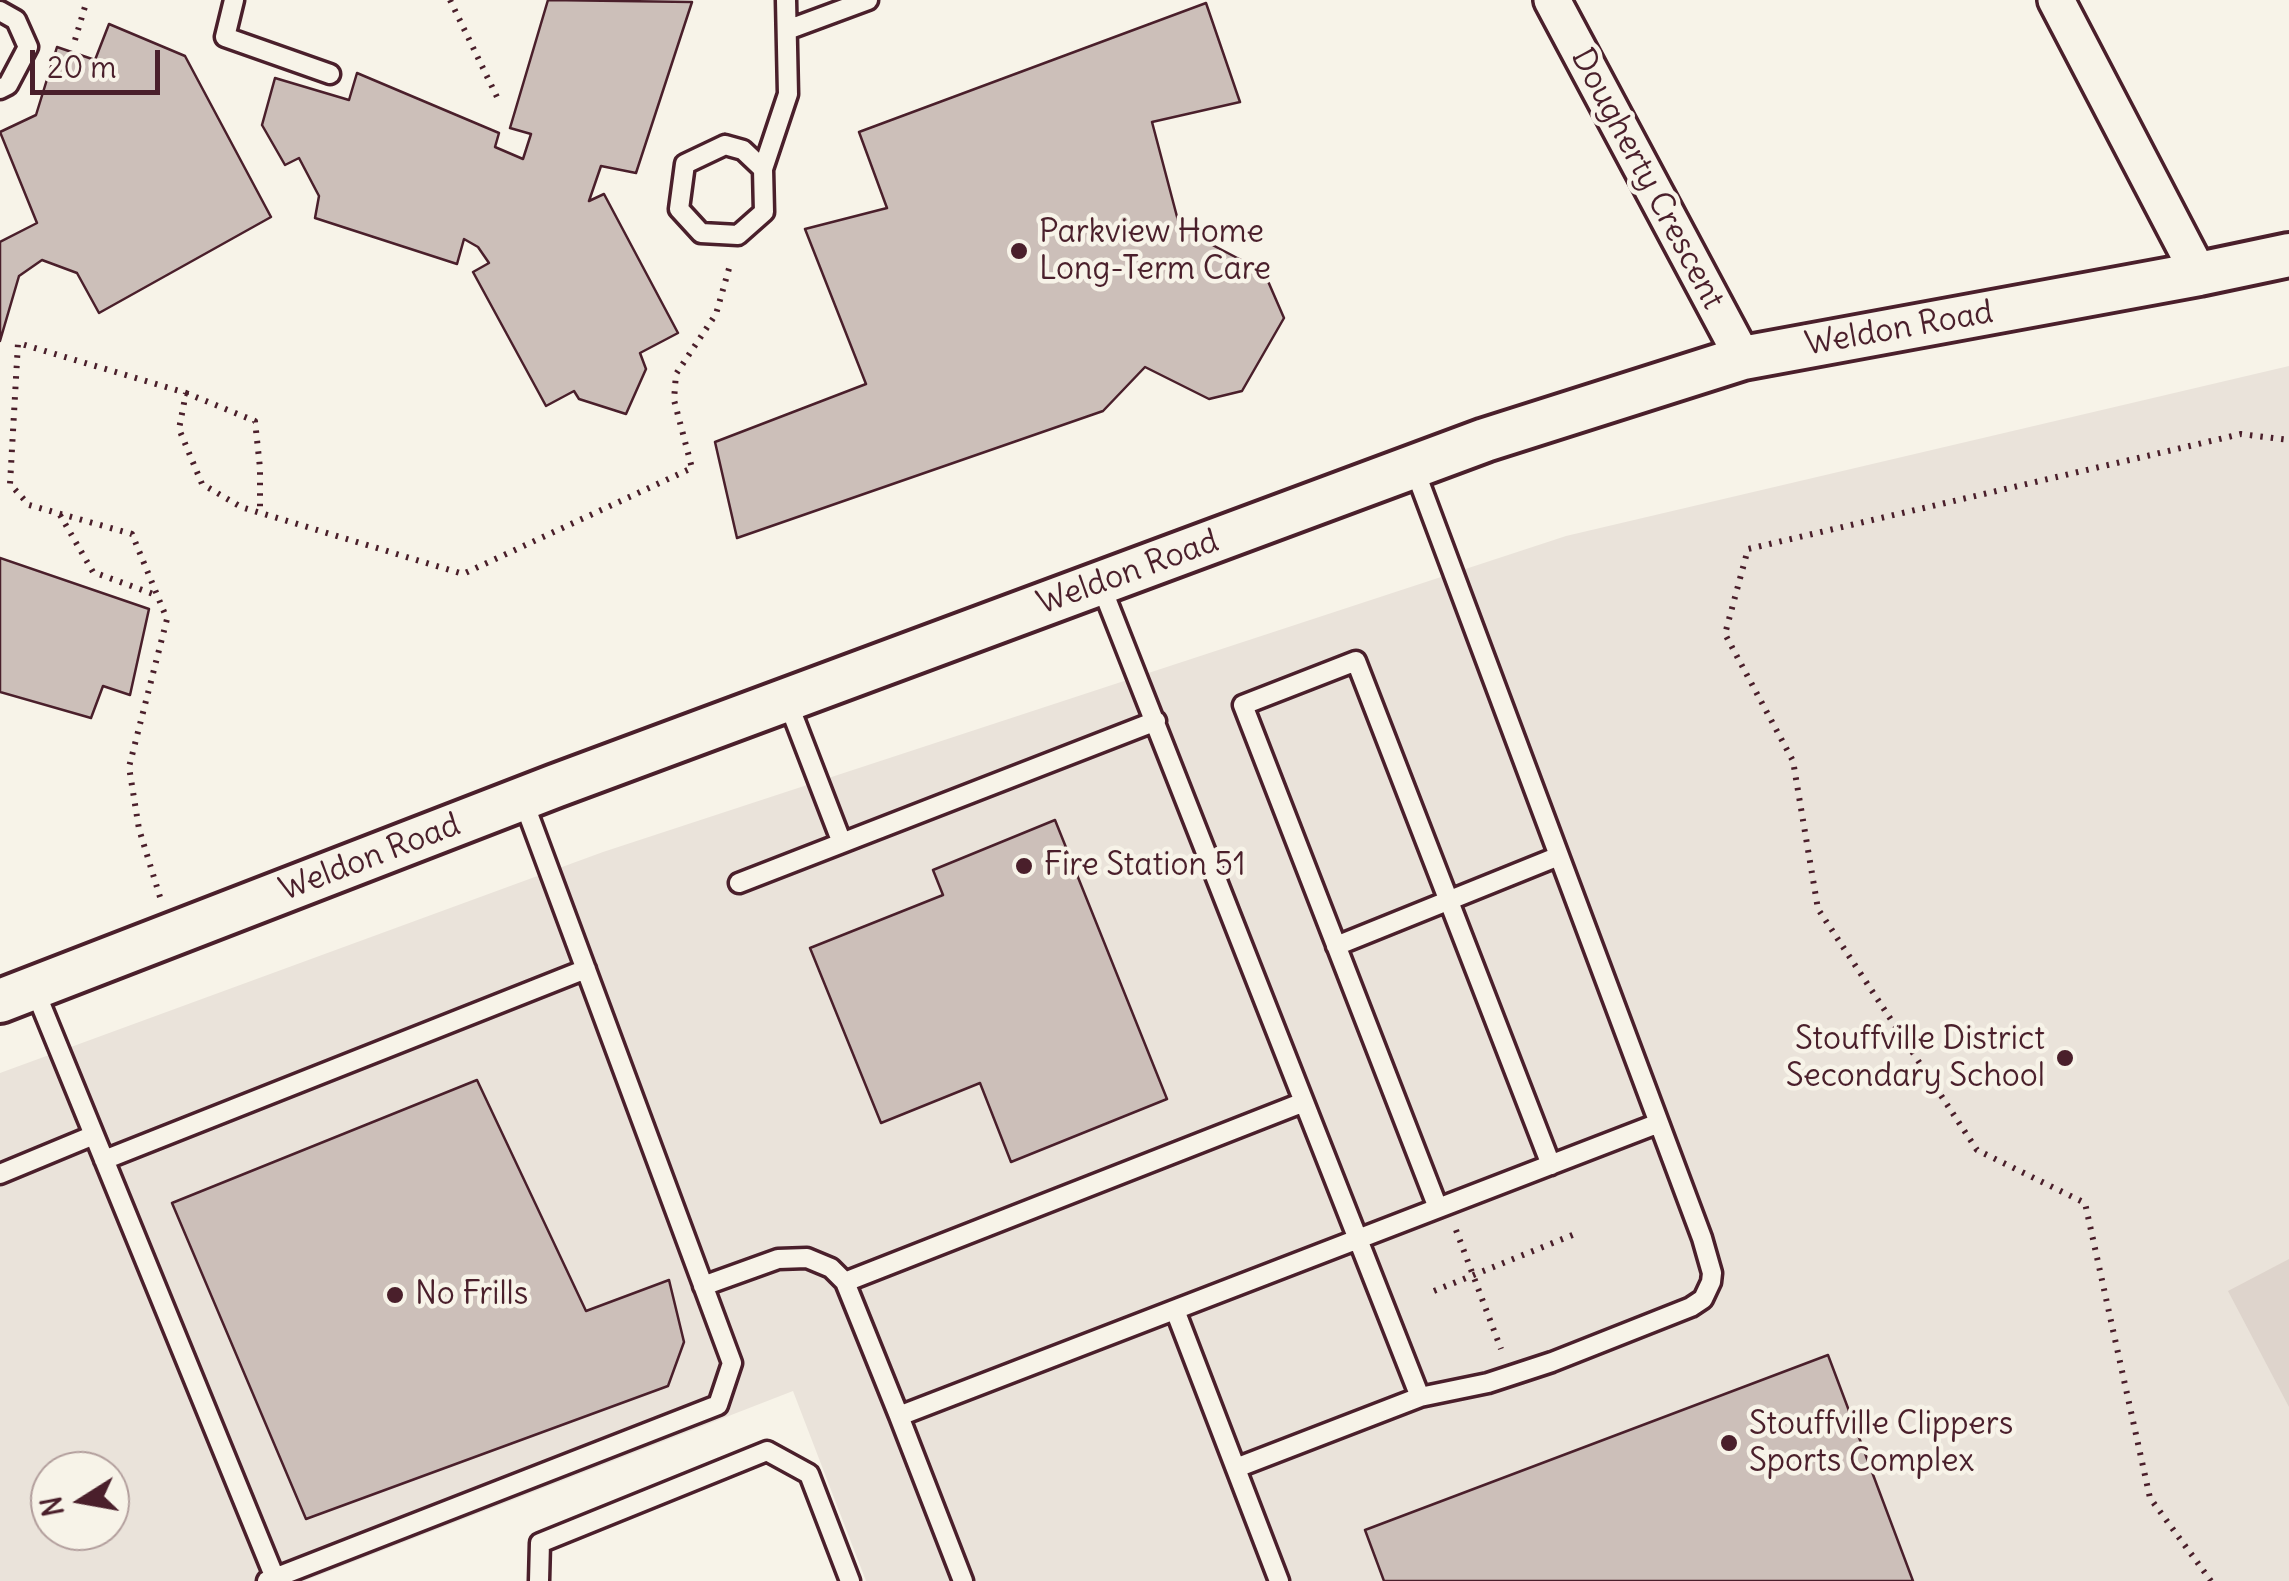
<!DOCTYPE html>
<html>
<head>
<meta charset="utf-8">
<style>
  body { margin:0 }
  #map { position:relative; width:2289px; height:1581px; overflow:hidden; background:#f7f3e8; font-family:Delius,sans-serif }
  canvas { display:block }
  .north { position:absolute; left:30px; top:1451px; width:100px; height:100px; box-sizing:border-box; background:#f7f3e8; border:2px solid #b29e9c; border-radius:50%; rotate:259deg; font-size:28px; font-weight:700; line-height:40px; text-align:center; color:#4a1f2b }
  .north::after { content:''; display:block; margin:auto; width:35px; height:45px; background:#4a1f2b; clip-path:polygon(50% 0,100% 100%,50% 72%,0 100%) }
  .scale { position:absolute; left:30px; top:50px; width:130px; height:45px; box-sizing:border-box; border:5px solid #4a1f2b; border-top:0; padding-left:12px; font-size:30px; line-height:35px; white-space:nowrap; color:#4a1f2b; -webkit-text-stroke:8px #f7f3e8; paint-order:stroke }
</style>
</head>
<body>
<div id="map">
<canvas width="2289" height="1581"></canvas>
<div class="north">N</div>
<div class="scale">20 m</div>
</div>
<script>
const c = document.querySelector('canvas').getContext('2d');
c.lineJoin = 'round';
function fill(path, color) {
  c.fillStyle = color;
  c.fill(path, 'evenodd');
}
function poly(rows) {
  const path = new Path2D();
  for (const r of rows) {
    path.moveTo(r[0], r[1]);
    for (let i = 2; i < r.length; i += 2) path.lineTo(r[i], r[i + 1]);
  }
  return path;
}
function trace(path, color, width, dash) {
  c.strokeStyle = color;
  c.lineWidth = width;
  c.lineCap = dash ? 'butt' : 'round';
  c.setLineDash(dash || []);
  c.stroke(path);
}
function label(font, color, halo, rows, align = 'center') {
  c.font = font + ' Delius,sans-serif';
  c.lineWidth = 9;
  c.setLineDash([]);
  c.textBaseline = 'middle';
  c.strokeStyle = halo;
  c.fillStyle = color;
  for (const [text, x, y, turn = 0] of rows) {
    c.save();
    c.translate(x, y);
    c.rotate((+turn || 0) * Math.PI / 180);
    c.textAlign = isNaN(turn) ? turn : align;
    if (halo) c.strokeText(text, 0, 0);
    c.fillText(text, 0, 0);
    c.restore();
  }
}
fill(poly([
  [2289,366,2289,1581,866,1581,793,1391,304,1581,0,1581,0,1073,603,852,1566,536],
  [50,1471,110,1471,110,1531,50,1531]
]), '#eae3da');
fill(poly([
  [2289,1259,2289,1407,2228,1291]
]), '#ded4cc');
const building = poly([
  [548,0,692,2,636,173,601,166,589,201,604,194,678,333,640,353,646,369,626,414,579,399,574,391,546,406,473,272,489,263,478,247,464,239,457,264,315,218,319,196,299,158,285,165,262,125,275,78,349,100,357,73,499,133,495,147,523,159,531,134,510,128,548,0],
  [1206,3,1240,102,1152,122,1180,228,1264,272,1284,318,1242,391,1209,399,1145,367,1103,411,737,538,715,442,866,384,805,229,887,208,859,132,1206,3],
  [109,24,185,56,271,217,99,313,77,273,42,260,19,276,0,341,0,242,37,223,0,132,36,115,57,47,95,60,109,24],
  [0,558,149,609,130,695,103,686,91,718,0,692,0,558],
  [1055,820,1167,1099,1011,1162,980,1083,881,1123,810,948,943,895,933,870,1055,820],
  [477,1080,586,1311,669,1280,684,1342,668,1386,306,1519,172,1203,477,1080],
  [1828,1355,1913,1581,1384,1581,1365,1530,1828,1355]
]);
fill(building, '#ccbfb9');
trace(building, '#4a1f2b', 2.5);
const service = poly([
  [234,0,225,37,330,74],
  [0,11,16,20,28,47,8,85,0,89],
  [787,30,868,0],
  [725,145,743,150,763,169,764,212,738,235,701,233,679,209,685,164,725,145],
  [763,169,788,94,786,0],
  [1100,583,1420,1397],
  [787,700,842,843,1156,721],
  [739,883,842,843],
  [1336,946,1559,856],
  [34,988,275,1578],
  [104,1160,586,969],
  [0,1174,94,1135],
  [1438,1208,1243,705,1356,661,1551,1165],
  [845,1282,1304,1102],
  [703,1286,778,1259,807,1258,831,1268,845,1282,899,1416],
  [1175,1310,1279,1581],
  [1236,1468,1420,1397,1488,1383,1552,1362,1691,1307,1703,1299,1711,1282,1712,1273,1702,1238,1414,468],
  [267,1581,718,1405,732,1363,523,800],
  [539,1581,540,1543,767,1451,809,1474,850,1581],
  [963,1581,899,1416,1659,1123]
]);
const minor = poly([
  [1552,0,1743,358],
  [2056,0,2199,274]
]);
const tertiary = poly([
  [0,1001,555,786,1485,440,1743,358,2199,274,2289,255]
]);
trace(service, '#4a1f2b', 25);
trace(minor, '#4a1f2b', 42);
trace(tertiary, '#4a1f2b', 50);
trace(poly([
  [450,0,497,97],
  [75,40,87,0],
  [186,393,255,421,260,468,260,513],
  [60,515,93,572,156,595],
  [160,897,139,829,129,767,167,619,132,534,29,505,10,484,18,343,186,393,179,429,202,484,241,507,463,574,692,468,674,400,676,374,716,314,730,265],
  [1456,1230,1501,1349],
  [1434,1291,1575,1234],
  [2211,1581,2150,1498,2085,1203,1977,1150,1818,909,1793,761,1725,634,1748,549,2241,434,2289,440]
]), '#4a1f2b', 6, [2.5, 8]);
trace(service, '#f7f3e8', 18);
trace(minor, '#f7f3e8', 35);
trace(tertiary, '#f7f3e8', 42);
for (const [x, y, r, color] of [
  [1019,251,10,"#4a1f2b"],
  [1024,866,10,"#4a1f2b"],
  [2065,1058,10,"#4a1f2b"],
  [395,1295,10,"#4a1f2b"],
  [1729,1443,10,"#4a1f2b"]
]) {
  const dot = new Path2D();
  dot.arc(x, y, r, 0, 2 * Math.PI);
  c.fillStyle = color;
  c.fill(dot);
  trace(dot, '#f7f3e8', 4);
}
label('32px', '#4a1f2b', '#f7f3e8', [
  ["Dougherty Crescent",1647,179,62],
  ["Weldon Road",1899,329,-10],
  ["Weldon Road",1128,573,-20],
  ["Weldon Road",370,858,-21]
]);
label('32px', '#4a1f2b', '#f7f3e8', [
  ["Parkview Home",1039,233],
  ["Long-Term Care",1039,270],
  ["Fire Station 51",1044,866],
  ["Stouffville District",2045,1040,"right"],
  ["Secondary School",2045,1077,"right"],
  ["No Frills",415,1295],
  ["Stouffville Clippers",1749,1425],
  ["Sports Complex",1749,1462]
], 'left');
</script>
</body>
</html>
